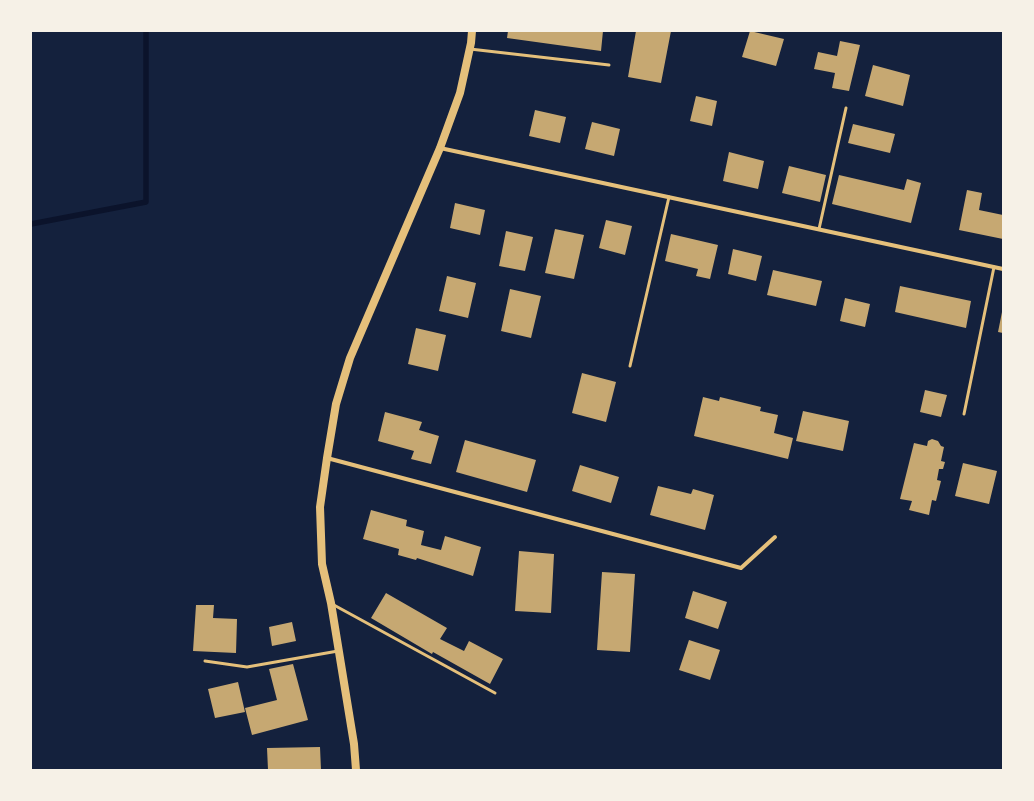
<!DOCTYPE html>
<html>
<head>
<meta charset="utf-8">
<style>
  body { margin:0 }
  #map { position:relative; width:1034px; height:801px; overflow:hidden; background:#14213d; font-family:Ubuntu,sans-serif }
  canvas { display:block }
  .frame { position:absolute; inset:0; border:32px solid #f6f1e7; pointer-events:none }
</style>
</head>
<body>
<div id="map">
<canvas width="1034" height="801"></canvas>
<div class="frame"></div>
</div>
<script>
const c = document.querySelector('canvas').getContext('2d');
c.lineJoin = 'round';
function poly(rows) {
  const path = new Path2D();
  for (const r of rows) {
    path.moveTo(r[0], r[1]);
    for (let i = 2; i < r.length; i += 2) path.lineTo(r[i], r[i + 1]);
  }
  return path;
}
function trace(path, color, width, dash) {
  c.strokeStyle = color;
  c.lineWidth = width;
  c.lineCap = dash ? 'butt' : 'round';
  c.setLineDash(dash || []);
  c.stroke(path);
}
function fill(path, color) {
  c.fillStyle = color;
  c.fill(path, 'evenodd');
}
trace(poly([
  [31,224,146,202,146,31]
]), '#0b132b', 5.5);
fill(poly([
  [508,31,603,31,601,51,507,38],
  [636,31,671,31,661,83,628,77],
  [750,31,784,39,776,66,742,57],
  [840,41,860,45,849,91,832,88,835,73,814,69,818,52,837,56],
  [873,65,910,75,903,106,865,96],
  [696,96,717,101,712,126,690,121],
  [535,110,566,117,560,143,529,136],
  [592,122,620,129,614,156,585,149],
  [853,124,895,134,890,153,848,143],
  [729,152,764,161,758,189,723,181],
  [789,166,826,175,820,202,782,193],
  [839,175,904,190,907,179,921,183,911,223,832,204],
  [967,190,982,193,979,210,1003,215,1003,239,959,230],
  [455,203,485,210,480,235,450,228],
  [606,220,632,226,625,255,599,248],
  [555,229,584,235,574,279,545,273],
  [506,231,533,237,525,271,499,266],
  [671,234,718,245,710,279,696,276,698,269,665,261],
  [733,249,762,256,756,281,728,274],
  [773,270,822,281,816,306,767,295],
  [447,276,476,283,468,318,439,311],
  [900,286,971,301,966,328,895,312],
  [510,289,541,296,531,338,501,331],
  [845,298,870,304,865,327,840,321],
  [1002,312,1003,312,1003,333,998,332],
  [416,328,446,335,438,371,408,364],
  [582,373,616,382,606,422,572,413],
  [925,390,947,395,941,417,920,412],
  [703,397,719,401,720,397,761,407,760,411,778,415,774,433,793,438,788,459,694,436],
  [803,411,849,421,843,451,796,441],
  [385,412,422,422,419,430,439,436,431,464,411,459,414,451,378,441],
  [932,439,938,441,941,446,944,447,941,461,945,462,943,469,939,469,937,480,941,481,936,501,932,500,929,515,909,510,912,501,900,499,914,443,927,446,928,441],
  [465,440,536,460,527,492,456,472],
  [963,463,997,471,989,504,955,496],
  [580,465,619,477,611,503,572,491],
  [658,486,691,494,693,489,714,495,705,530,650,515],
  [371,510,407,520,406,526,424,531,421,545,441,550,445,536,481,547,473,576,417,558,416,560,398,555,399,549,363,539],
  [519,551,554,554,551,613,515,611],
  [602,572,635,574,630,652,597,650],
  [693,591,727,602,718,629,685,618],
  [386,593,447,628,440,639,464,651,469,641,503,659,490,684,433,652,432,654,371,618],
  [196,605,214,605,213,618,237,619,236,653,193,651],
  [292,622,296,641,272,646,269,627],
  [689,640,720,650,710,680,679,670],
  [293,664,308,720,252,735,245,708,277,700,269,669],
  [238,682,245,712,215,718,208,689],
  [320,747,321,770,268,770,267,748]
]), '#c6a872');
trace(poly([
  [470,49,609,65],
  [819,229,846,108],
  [630,366,669,197],
  [964,414,994,267],
  [332,604,495,693],
  [205,661,247,667,338,651]
]), '#e5c07b', 3);
trace(poly([
  [440,148,1003,269],
  [327,458,741,568,775,537]
]), '#e5c07b', 4);
trace(poly([
  [356,770,354,744,331,603,322,564,320,507,327,458,336,404,350,358,440,148,460,93,471,43,472,31]
]), '#e5c07b', 8);
</script>
</body>
</html>
